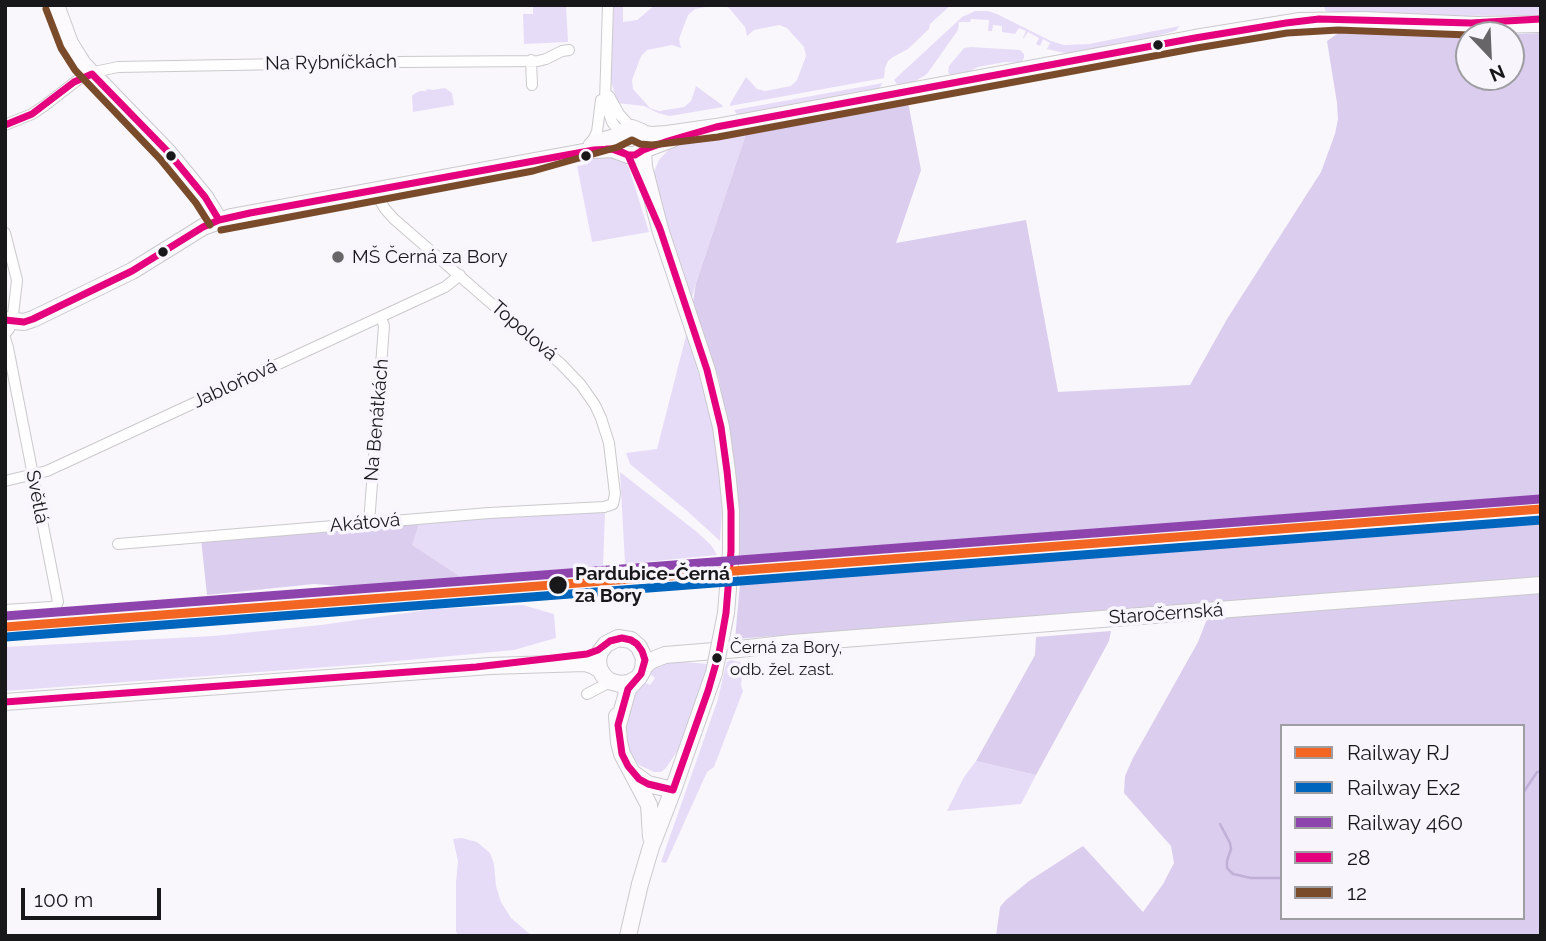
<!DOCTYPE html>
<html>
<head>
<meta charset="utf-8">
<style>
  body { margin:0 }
  #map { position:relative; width:1546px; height:941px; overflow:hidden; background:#f9f7fb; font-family:Raleway,sans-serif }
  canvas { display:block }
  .frame { position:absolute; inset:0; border:7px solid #181719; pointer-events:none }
  .legend { position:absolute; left:1280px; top:724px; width:245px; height:196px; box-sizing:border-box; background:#f8f6fc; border:2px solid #9e9da1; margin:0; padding:9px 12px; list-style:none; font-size:21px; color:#181719 }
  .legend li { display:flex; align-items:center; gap:14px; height:35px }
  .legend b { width:35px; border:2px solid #9e9da1 }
  .north { position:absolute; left:1455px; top:21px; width:70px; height:70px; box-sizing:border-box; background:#f8f6fc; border:2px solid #9e9da1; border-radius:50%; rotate:157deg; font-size:19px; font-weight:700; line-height:28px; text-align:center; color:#181719 }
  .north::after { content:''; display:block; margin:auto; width:24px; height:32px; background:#676568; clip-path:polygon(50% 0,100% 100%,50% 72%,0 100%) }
  .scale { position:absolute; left:21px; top:888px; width:140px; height:32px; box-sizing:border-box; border:4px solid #181719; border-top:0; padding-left:9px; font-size:21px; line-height:24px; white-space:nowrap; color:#181719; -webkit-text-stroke:5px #f8f6fc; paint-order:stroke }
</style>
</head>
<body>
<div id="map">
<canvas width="1546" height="941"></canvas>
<div class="frame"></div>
<ul class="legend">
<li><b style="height:9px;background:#f26522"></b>Railway RJ</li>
<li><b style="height:9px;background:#0065bd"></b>Railway Ex2</li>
<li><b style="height:9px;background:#8e44ad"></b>Railway 460</li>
<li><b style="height:9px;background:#e5007d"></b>28</li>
<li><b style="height:9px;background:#7a4b2a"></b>12</li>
</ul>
<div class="north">N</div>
<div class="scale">100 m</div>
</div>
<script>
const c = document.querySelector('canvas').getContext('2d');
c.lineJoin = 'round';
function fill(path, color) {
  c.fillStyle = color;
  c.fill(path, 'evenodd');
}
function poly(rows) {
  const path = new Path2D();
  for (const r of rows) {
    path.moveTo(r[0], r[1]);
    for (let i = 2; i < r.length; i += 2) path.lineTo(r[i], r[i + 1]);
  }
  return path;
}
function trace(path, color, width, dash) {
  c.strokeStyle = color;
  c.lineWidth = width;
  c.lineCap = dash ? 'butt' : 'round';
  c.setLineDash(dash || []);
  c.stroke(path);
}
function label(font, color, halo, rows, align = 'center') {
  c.font = font + ' Raleway,sans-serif';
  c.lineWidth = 7;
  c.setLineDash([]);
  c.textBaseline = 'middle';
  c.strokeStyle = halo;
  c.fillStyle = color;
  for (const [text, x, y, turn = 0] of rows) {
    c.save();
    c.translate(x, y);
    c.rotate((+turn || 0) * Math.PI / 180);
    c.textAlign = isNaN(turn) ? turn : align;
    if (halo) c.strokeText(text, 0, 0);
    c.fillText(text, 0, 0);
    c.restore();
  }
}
fill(poly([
  [533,5,566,5,568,42,524,44,523,14,533,14],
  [614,5,623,5,623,22,637,20,655,5,717,5,695,9,688,15,679,39,681,48,672,45,647,50,641,56,632,80,633,89,650,108,659,111,684,107,691,101,696,86,722,105,723,107,670,116,658,113,644,106,617,103,610,77],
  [722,5,951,5,930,24,929,29,908,49,893,57,888,61,885,68,884,78,730,106,730,104,746,77,757,89,765,91,791,86,797,80,806,56,804,47,787,28,779,25,754,30,747,36,745,27,729,8],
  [1324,5,1541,5,1541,15,1462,16,1330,13,1325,10],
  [975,11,988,11,997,14,1051,41,1064,45,1089,44,1180,26,1175,31,1138,41,1069,54,1047,49,1050,43,1043,39,1040,46,1036,44,1039,38,1028,32,1024,38,1023,38,1026,31,1019,28,1015,34,1002,32,1002,26,993,25,992,31,988,31,989,20,971,19,970,22,959,22,958,30,927,74,909,85,897,84,894,80,962,17],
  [971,47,1020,50,1024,54,1024,58,1021,63,1005,62,978,67,966,73,950,75,948,72,949,66,964,48],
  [883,83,877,91,739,117,734,110],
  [445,88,452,93,454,105,413,112,412,96,414,94,420,91,426,91,427,89,433,90],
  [748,128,696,283,691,301,657,204,653,174,659,160,670,148,705,135],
  [613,154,623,159,629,168,649,232,592,242,577,166,588,164,587,157],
  [687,332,713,426,719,472,722,513,720,541,686,510,630,464,626,453,657,449],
  [620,472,697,532,711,545,717,555,625,564],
  [557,512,605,512,603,567,497,579,470,583,411,545,420,521],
  [523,605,554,614,556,638,514,650,367,664,5,691,5,647,213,636,321,625,434,609],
  [731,660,740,662,743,666,741,685,743,691,714,767,707,772,666,863,661,862,718,699,725,668,727,662],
  [672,661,708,664,704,686,680,747,666,768,661,772,654,772,639,765,629,751,625,714,639,683,646,683,650,685,655,678,651,675,649,669],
  [976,761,1036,775,1021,804,947,811,964,777],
  [462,838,477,842,490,853,494,864,496,886,501,902,511,918,532,936,458,936,456,931,456,882,458,861,453,839]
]), '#e7dcf8');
fill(poly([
  [1347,27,1491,35,1541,33,1541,501,740,563,737,491,730,437,719,380,693,302,696,283,748,128,908,102,921,170,896,243,1026,220,1058,392,1190,385,1227,319,1321,172,1335,134,1338,119,1337,103,1327,41],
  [1469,35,1511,35,1511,77,1469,77],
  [420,521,412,545,470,583,367,588,314,584,207,595,201,539],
  [1541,522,1541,577,735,639,740,584],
  [1541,593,1541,936,996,936,1000,907,1006,900,1029,881,1083,846,1143,912,1163,884,1174,863,1171,846,1124,793,1125,776,1133,758,1198,642,1207,619],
  [1282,726,1523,726,1523,918,1282,918],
  [1111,631,1109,641,1036,775,976,761,1035,655,1036,637]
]), '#dbcdee');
trace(poly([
  [1523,793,1537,772,1541,772],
  [1220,824,1230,843,1231,849,1227,861,1227,868,1233,874,1251,878,1282,878]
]), '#c0b0d7', 2.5);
const street = poly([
  [608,5,605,102,612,122,621,134],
  [531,60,532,85],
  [609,96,619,114,629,125,635,129],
  [5,125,32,114,44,106,79,79,99,71,118,67,398,62,538,61,546,59,562,51,569,50],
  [589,144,593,140,597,132,601,100],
  [5,233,17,280,13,315,9,329,5,334],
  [5,338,8,348,58,602,56,606,51,607,5,610],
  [5,481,47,471,445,287,460,275],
  [369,523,384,326,381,317],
  [118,544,489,513,604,507,613,504,615,494,609,443,601,418,595,405,581,385,561,364,394,219,385,209,374,190],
  [587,694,610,682]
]);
const secondary = poly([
  [56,5,70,43,83,64,168,152,205,197,219,220],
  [643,134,652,135,667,134,716,127,1195,38,1300,21,1364,20,1476,25,1541,24],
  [594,143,615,137,626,130,632,128,642,132,646,139,646,144,643,150,644,167,660,229,707,370,721,427,727,471,731,511,731,551],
  [5,320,24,322,33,319,132,271,203,227,231,217,594,150,612,149,628,155,635,155,643,150,672,139],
  [644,667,650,661,665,655,739,649,792,643,1541,585],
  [5,702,490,666,585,663,594,666,600,670],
  [617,716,619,742,622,754,649,805,651,837],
  [618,725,628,689,639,677,643,670,644,658,639,647,631,640,618,638,606,644,600,652,598,659,599,668,603,675,609,681,620,684,629,683,636,679],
  [634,774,648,784,673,790],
  [628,936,640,884,651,847,673,790,714,673]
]);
trace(street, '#cac9cc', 12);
trace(secondary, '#cac9cc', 18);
trace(street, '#fefefe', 10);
trace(secondary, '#fcfafd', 16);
const secondaryBridge = poly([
  [714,673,726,613,731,551]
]);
trace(secondaryBridge, '#cac9cc', 18, []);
trace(secondaryBridge, '#fcfafd', 16);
trace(poly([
  [5,125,32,114,74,82,92,74,168,152,205,197,219,220],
  [607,149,615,149,628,155,660,229,707,370,721,427,727,471,731,511,731,551,726,613,719,653,708,691,673,790],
  [5,320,24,322,33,319,132,271,203,227,219,220,250,213,594,150,612,149,628,155,635,155,643,150,668,141,716,127,1195,38,1286,23,1319,19,1471,23,1541,19],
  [5,702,476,667,587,654,598,650,610,641,622,638,631,640,637,644,642,651,645,660,641,674,628,689,618,725,622,754,628,766,639,779,648,784,673,790]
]), '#e5007d', 7);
trace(poly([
  [46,9,61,48,75,70,160,159,196,203,210,225],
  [221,230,533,171,618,147,632,140,640,144,652,145,718,137,1197,48,1287,33,1338,30,1469,35]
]), '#7a4b2a', 7);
trace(poly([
  [5,627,1541,509]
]), '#f26522', 9);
trace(poly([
  [6,637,1541,520]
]), '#0065bd', 9);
trace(poly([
  [5,616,1540,499]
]), '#8e44ad', 9);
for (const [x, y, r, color] of [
  [1158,45,6,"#181719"],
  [171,156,6,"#181719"],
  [586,156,6,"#181719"],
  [163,252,6,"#181719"],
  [338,257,7,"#676568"],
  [558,585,10,"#181719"],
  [717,658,6,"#181719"]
]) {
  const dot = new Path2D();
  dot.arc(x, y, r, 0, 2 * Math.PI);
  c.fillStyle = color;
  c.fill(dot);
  trace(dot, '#f8f6fc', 2.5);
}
label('17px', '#181719', '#f8f6fc', [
  ["Černá za Bory,",730,648],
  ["odb. žel. zast.",730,670]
], 'left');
label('19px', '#181719', '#f8f6fc', [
  ["Na Rybníčkách",331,63,-1],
  ["Topolová",524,331,41],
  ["Jabloňová",235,384,-25],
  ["Na Benátkách",377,420,-85],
  ["Světlá",37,497,79],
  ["Akátová",365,523,-5],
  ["Staročernská",1166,614,-4]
]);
label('19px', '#181719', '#f8f6fc', [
  ["MŠ Černá za Bory",352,257]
], 'left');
label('bold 19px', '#181719', '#f8f6fc', [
  ["Pardubice-Černá",575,574],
  ["za Bory",575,596]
], 'left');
</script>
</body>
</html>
